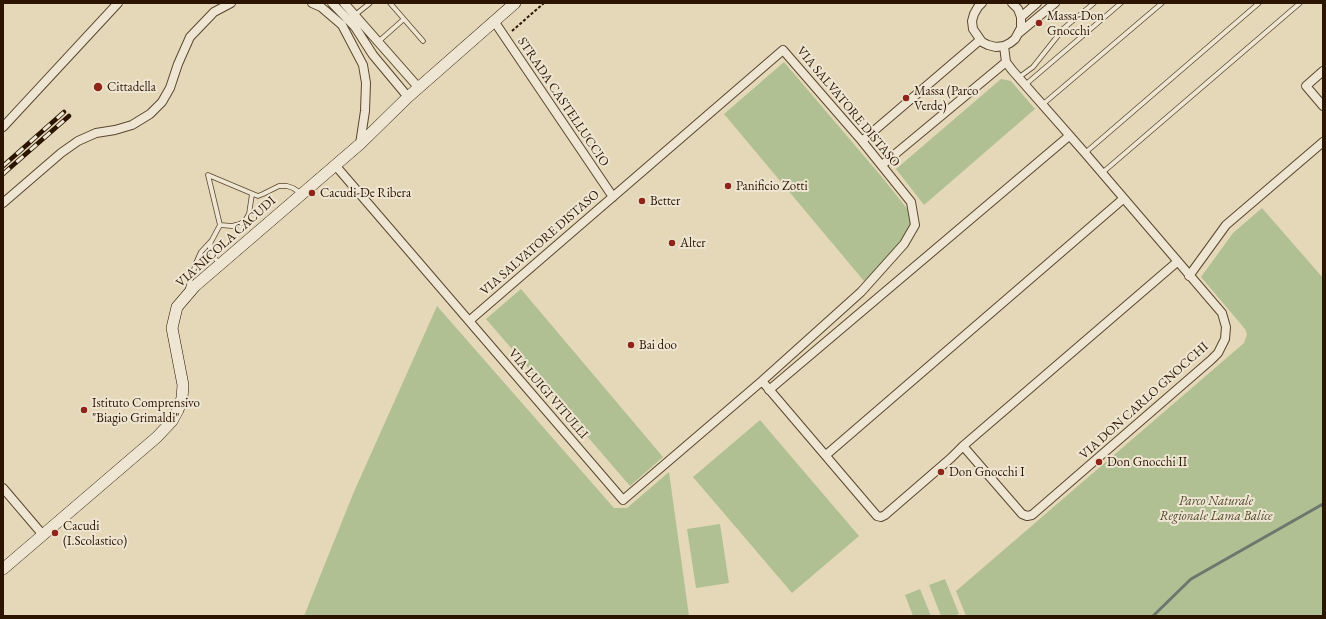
<!DOCTYPE html>
<html>
<head>
<meta charset="utf-8">
<style>
  body { margin:0 }
  #map { position:relative; width:1326px; height:619px; overflow:hidden; background:#e5d8b9; font-family:"EB Garamond",serif }
  canvas { display:block }
  .frame { position:absolute; inset:0; border:4px solid #2b1500; pointer-events:none }
</style>
</head>
<body>
<div id="map">
<canvas width="1326" height="619"></canvas>
<div class="frame"></div>
</div>
<script>
const c = document.querySelector('canvas').getContext('2d');
c.lineJoin = 'round';
function fill(path, color) {
  c.fillStyle = color;
  c.fill(path, 'evenodd');
}
function poly(rows) {
  const path = new Path2D();
  for (const r of rows) {
    path.moveTo(r[0], r[1]);
    for (let i = 2; i < r.length; i += 2) path.lineTo(r[i], r[i + 1]);
  }
  return path;
}
function trace(path, color, width, dash) {
  c.strokeStyle = color;
  c.lineWidth = width;
  c.lineCap = dash ? 'butt' : 'round';
  c.setLineDash(dash || []);
  c.stroke(path);
}
function label(font, color, halo, rows, align = 'center') {
  c.font = font + ' "EB Garamond",serif';
  c.lineWidth = 4;
  c.setLineDash([]);
  c.textBaseline = 'middle';
  c.strokeStyle = halo;
  c.fillStyle = color;
  for (const [text, x, y, turn = 0] of rows) {
    c.save();
    c.translate(x, y);
    c.rotate((+turn || 0) * Math.PI / 180);
    c.textAlign = isNaN(turn) ? turn : align;
    if (halo) c.strokeText(text, 0, 0);
    c.fillText(text, 0, 0);
    c.restore();
  }
}
fill(poly([
  [784,62,881,176,909,211,910,224,906,233,890,254,864,281,724,114],
  [1001,79,1011,81,1035,109,924,205,896,169],
  [1262,208,1323,278,1323,616,966,616,956,591,1244,343,1247,334,1245,329,1201,277,1233,233],
  [521,289,663,457,630,486,486,319],
  [437,306,614,508,627,508,669,472,689,616,304,616,353,494],
  [760,420,859,536,792,593,693,477],
  [720,524,729,583,696,588,687,529],
  [945,579,959,614,953,616,941,616,929,585],
  [920,589,931,616,913,616,905,595]
]), '#b0c092');
trace(poly([
  [1153,616,1191,579,1323,504]
]), '#6c776e', 3);
const lane = poly([
  [390,3,423,41],
  [355,15,370,3],
  [378,42,404,19],
  [1018,78,1033,67,1064,28,1094,3],
  [1025,85,1121,3],
  [1042,105,1162,3],
  [1085,153,1259,3],
  [1102,173,1300,3],
  [208,175,258,196,263,194,279,186,287,186,293,188,302,194],
  [220,225,232,226,240,224,246,219,249,214,252,194],
  [211,241,210,248,212,255,220,264],
  [188,288,196,263,201,252,212,240,220,225,208,175]
]);
const street = poly([
  [312,3,321,7,342,25,363,65,366,83,365,111,360,144],
  [332,3,355,27,373,55,408,97],
  [344,3,418,87],
  [982,3,978,7,974,14,972,21,973,29,982,42,988,45,996,47,1004,46,1010,43,1015,39,1021,28,1021,17,1018,9,1012,3],
  [1021,17,1037,3],
  [494,21,613,197],
  [1019,33,1055,3],
  [1323,71,1306,86,1323,106],
  [3,127,118,3],
  [862,141,980,40],
  [335,165,623,500,762,381,861,292,904,244,915,225,911,202,862,141,783,50,469,321],
  [882,165,1006,62],
  [3,203,61,153,78,141,96,133,115,130,132,125,150,114,162,102,170,88,178,64,190,37,214,12,231,3],
  [1189,276,1226,225,1323,142],
  [762,381,877,516,881,517,885,515,951,458,963,446,1177,262],
  [769,390,1069,136],
  [963,446,1022,514,1027,516,1032,515,1211,360,1218,353,1225,339,1226,327,1222,313,1085,153,1012,70,1006,62,1004,46],
  [826,455,1123,199],
  [3,488,43,535]
]);
const secondary = poly([
  [3,569,157,437,172,421,178,410,182,398,183,385,172,328,177,307,195,286,360,144,408,97,515,3]
]);
trace(lane, '#5a462e', 5.5);
trace(street, '#5a462e', 10);
trace(secondary, '#2b1500', 12);
trace(poly([
  [512,31,544,3]
]), '#2b1500', 2, [3, 2]);
trace(lane, '#eee6d2', 4);
trace(street, '#eee6d2', 8);
trace(secondary, '#eee6d2', 11);
const rail = poly([
  [3,166,64,112],
  [3,174,69,116]
]);
trace(rail, '#2b1500', 4.5);
trace(rail, '#eee6d2', 3, [9]);
for (const [x, y, r, color] of [
  [1039,23,4,"#8f2418"],
  [98,87,5,"#8f2418"],
  [906,98,4,"#8f2418"],
  [728,186,4,"#8f2418"],
  [312,193,4,"#8f2418"],
  [642,201,4,"#8f2418"],
  [672,243,4,"#8f2418"],
  [631,345,4,"#8f2418"],
  [84,410,4,"#8f2418"],
  [1099,462,4,"#8f2418"],
  [941,472,4,"#8f2418"],
  [55,533,4,"#8f2418"]
]) {
  const dot = new Path2D();
  dot.arc(x, y, r, 0, 2 * Math.PI);
  c.fillStyle = color;
  c.fill(dot);
  trace(dot, '#eee6d2', 1.5);
}
label('13px', '#2b1500', '#eee6d2', [
  ["Massa-Don",1047,16],
  ["Gnocchi",1047,31],
  ["Cittadella",107,87],
  ["Massa (Parco",914,91],
  ["Verde)",914,106],
  ["Panificio Zotti",736,186],
  ["Cacudi-De Ribera",320,193],
  ["Better",650,201],
  ["Alter",680,243],
  ["Bai doo",639,345],
  ["Istituto Comprensivo",92,403],
  ["\"Biagio Grimaldi\"",92,418],
  ["Don Gnocchi II",1107,462],
  ["Don Gnocchi I",949,472],
  ["Cacudi",63,526],
  ["(I.Scolastico)",63,541]
], 'left');
label('13px', '#2b1500', '#eee6d2', [
  ["STRADA CASTELLUCCIO",563,102,56],
  ["VIA SALVATORE DISTASO",848,107,50],
  ["VIA NICOLA CACUDI",226,242,-42],
  ["VIA SALVATORE DISTASO",540,243,-41],
  ["VIA LUIGI VITULLI",548,394,49],
  ["VIA DON CARLO GNOCCHI",1144,401,-42]
]);
label('italic 13px', '#53482c', '#eee6d2', [
  ["Parco Naturale",1216,501],
  ["Regionale Lama Balice",1216,516]
]);
</script>
</body>
</html>
